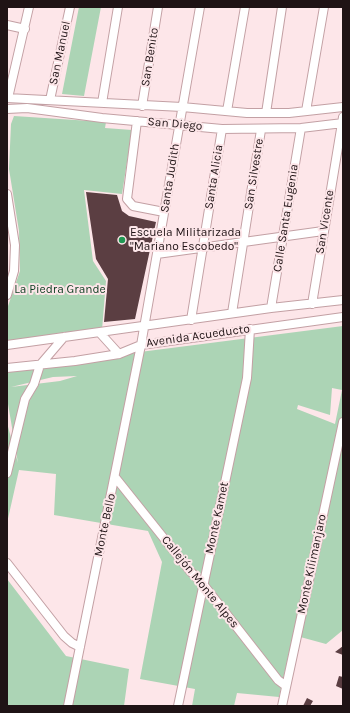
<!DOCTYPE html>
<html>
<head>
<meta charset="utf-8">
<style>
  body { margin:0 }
  #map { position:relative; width:350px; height:713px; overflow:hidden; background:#fde6e9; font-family:Karla,sans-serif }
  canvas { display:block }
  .frame { position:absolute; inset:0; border:8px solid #1f1315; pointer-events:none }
</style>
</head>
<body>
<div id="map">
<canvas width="350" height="713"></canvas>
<div class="frame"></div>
</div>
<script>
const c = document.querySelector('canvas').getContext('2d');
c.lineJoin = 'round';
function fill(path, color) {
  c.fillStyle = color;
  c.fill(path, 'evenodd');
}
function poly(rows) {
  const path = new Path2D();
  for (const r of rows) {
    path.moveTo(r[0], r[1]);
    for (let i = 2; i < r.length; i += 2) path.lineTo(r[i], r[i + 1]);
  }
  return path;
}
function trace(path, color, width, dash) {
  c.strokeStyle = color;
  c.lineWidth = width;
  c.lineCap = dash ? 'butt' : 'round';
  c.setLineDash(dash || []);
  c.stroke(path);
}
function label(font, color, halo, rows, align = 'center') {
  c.font = font + ' Karla,sans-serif';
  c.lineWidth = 4;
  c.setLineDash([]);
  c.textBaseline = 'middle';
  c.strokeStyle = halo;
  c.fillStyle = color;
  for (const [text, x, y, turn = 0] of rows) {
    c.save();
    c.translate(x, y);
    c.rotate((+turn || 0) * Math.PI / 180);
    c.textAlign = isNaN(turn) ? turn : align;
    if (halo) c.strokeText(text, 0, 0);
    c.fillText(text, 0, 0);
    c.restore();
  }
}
fill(poly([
  [79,7,101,7,84,96,62,94],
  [14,116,106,122,105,128,132,130,122,194,84,190,93,261,106,281,102,330,7,341,7,309,20,271,19,231,9,169,11,124],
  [343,326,343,630,326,644,293,635,279,697,237,693,234,706,192,706,195,689,140,679,162,562,148,531,54,515,56,474,19,470,7,523,7,423,18,463,7,398,7,369],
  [77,376,60,381,11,387,53,377],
  [332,388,342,390,335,424,297,409,298,405,330,415],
  [7,579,66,656,129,669,124,706,7,706]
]), '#acd4b5');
fill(poly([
  [86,192,117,195,122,211,129,216,156,222,135,319,104,322,108,279,96,259],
  [343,646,343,655,335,652],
  [339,676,343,677,343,689,336,686],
  [307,698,313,701,310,706,303,706]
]), '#5b3e42');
const minor = poly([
  [7,25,25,29],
  [7,98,182,107,247,113,289,113,343,107],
  [8,98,29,7],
  [50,100,70,7],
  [102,103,118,7],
  [142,106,158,7],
  [7,109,27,108,102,118,222,129,301,128,343,123],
  [227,111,245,7],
  [306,111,324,7],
  [266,113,282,7],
  [137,121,127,199,133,206,164,212],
  [7,194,15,245,14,271,7,295],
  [157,254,323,231],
  [312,304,343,117],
  [271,308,301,128],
  [232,313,261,130],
  [191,320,222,129],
  [100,333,119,354],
  [7,345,271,308,343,300],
  [7,368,75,361,119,354,141,345,343,317],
  [7,473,25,399,34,384,40,365,64,337],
  [115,477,190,571,203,584,278,680,286,686],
  [7,563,64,636,72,643,80,647],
  [68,706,141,345,200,7],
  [178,706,247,378,250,329],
  [282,706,343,422]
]);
trace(minor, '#c3a0a4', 10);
trace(minor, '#fff', 8);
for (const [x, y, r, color] of [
  [122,240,4,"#219753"]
]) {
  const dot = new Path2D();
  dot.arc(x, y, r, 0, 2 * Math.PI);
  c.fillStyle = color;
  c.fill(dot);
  trace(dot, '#fde6e9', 1.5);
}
label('12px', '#1f1315', '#fde6e9', [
  ["San Manuel",60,53,-78],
  ["San Benito",150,57,-81],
  ["San Diego",175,124,5],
  ["San Silvestre",254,174,-81],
  ["Santa Alicia",214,177,-81],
  ["Santa Judith",170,178,-81],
  ["Calle Santa Eugenia",286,218,-81],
  ["San Vicente",325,222,-81],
  ["Avenida Acueducto",198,336,-8],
  ["Monte Kamet",217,518,-78],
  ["Monte Bello",105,525,-78],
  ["Monte Kilimanjaro",312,564,-78],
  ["Callejón Monte Alpes",200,582,51]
]);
label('12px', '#1f1315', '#fde6e9', [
  ["Escuela Militarizada",130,233],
  ["\"Mariano Escobedo\"",130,247]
], 'left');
label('12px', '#093c1e', '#fde6e9', [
  ["La Piedra Grande",60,290]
]);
</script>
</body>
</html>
